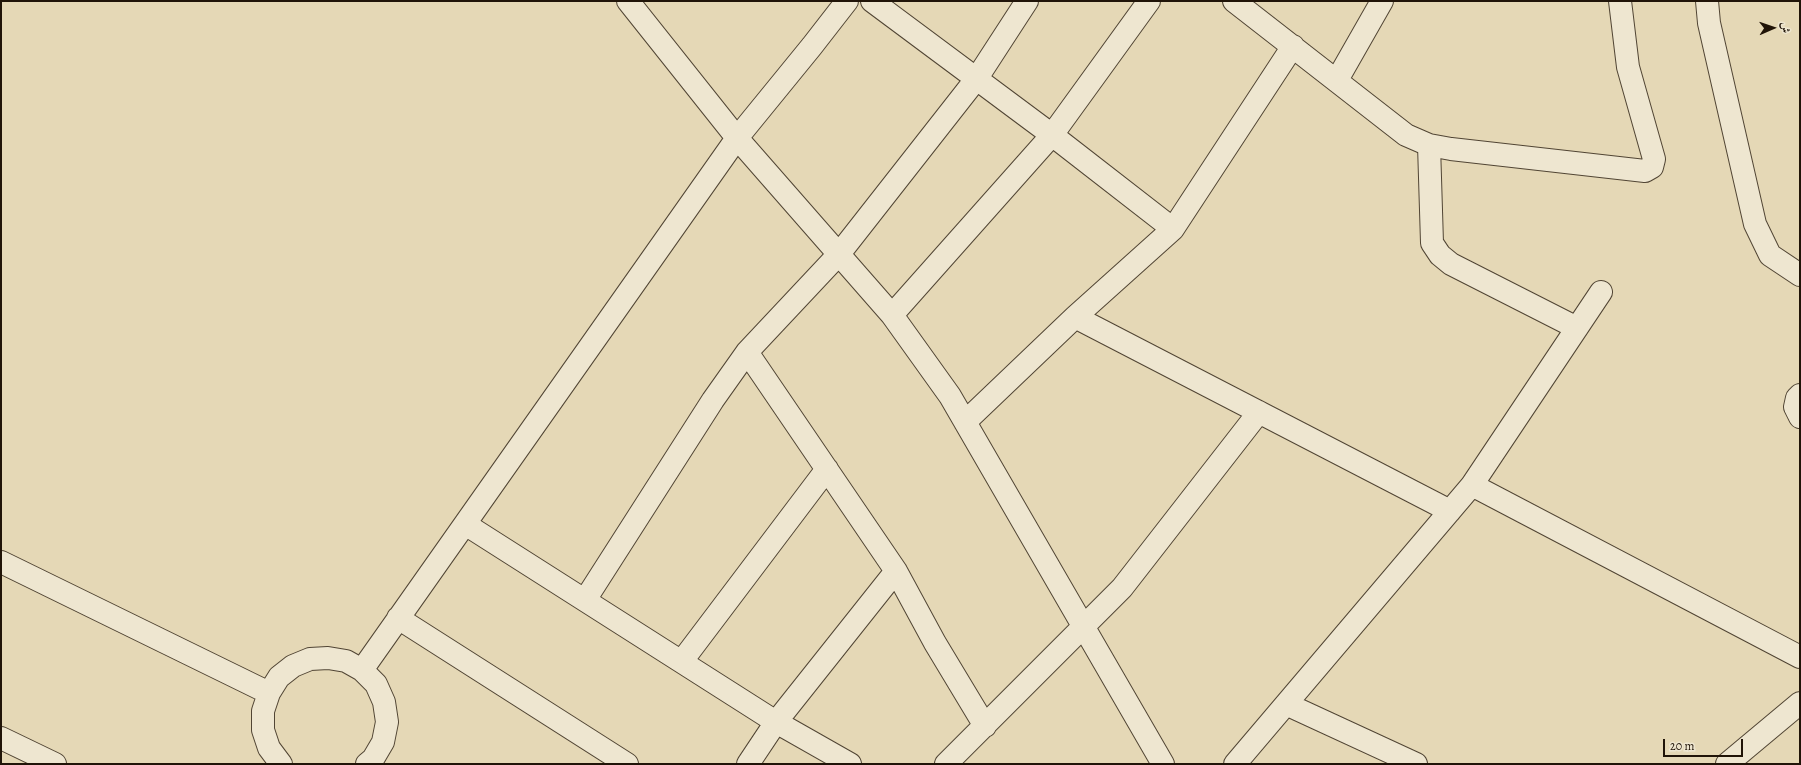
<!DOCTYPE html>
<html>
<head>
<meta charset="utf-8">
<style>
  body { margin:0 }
  #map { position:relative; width:1801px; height:765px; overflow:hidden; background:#e5d8b6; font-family:Alegreya,Amiri,serif }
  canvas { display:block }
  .frame { position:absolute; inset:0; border:2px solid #201408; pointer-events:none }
  .north { position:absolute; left:1753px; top:8px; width:40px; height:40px; -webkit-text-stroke:3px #eee6d0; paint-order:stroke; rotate:88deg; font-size:11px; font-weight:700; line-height:16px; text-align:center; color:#201408 }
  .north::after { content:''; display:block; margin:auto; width:14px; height:18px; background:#201408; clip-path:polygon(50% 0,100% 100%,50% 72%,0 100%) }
  .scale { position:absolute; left:1663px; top:739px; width:80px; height:18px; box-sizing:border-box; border:2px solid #201408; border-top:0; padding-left:5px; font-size:12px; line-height:14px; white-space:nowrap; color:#201408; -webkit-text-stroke:3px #eee6d0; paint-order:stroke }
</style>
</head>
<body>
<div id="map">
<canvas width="1801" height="765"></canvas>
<div class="frame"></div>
<div class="north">ش</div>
<div class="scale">20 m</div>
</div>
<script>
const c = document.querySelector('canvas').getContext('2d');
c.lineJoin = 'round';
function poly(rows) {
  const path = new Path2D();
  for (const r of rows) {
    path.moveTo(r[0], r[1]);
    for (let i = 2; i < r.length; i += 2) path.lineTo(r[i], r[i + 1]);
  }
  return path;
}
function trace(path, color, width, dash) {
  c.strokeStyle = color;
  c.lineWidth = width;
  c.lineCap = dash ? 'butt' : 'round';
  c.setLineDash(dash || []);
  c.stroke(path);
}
const street = poly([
  [628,1,737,138,892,315,950,396,1163,764],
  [872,1,1052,135,1173,229],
  [1234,1,1406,135,1429,145,1451,149,1645,171,1652,167,1654,159,1628,67,1620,1],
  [1707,1,1709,23,1755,224,1770,255,1800,275],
  [1337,80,1382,1],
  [1429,145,1432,243,1440,255,1451,264,1577,328],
  [892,315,1052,135,1149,1],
  [1075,317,1450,511],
  [747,352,896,571,935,643,985,726],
  [1800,395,1797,398,1795,407,1800,417],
  [965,422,1075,317,1173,229,1293,46],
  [1472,485,1800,657],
  [465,524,776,722,850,764],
  [1,562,269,693],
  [585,600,713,400,747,352,839,254,977,78,1027,1],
  [398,618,627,764],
  [682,661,827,469],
  [362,670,737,138,812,46,847,1],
  [1286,704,1416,764],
  [1,738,55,764],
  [281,764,269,748,263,730,263,711,269,693,279,677,293,666,310,659,328,658,346,661,362,670,376,684,384,702,387,722,383,742,373,759,367,764],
  [748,764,776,722,896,571],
  [946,764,1122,588,1259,412],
  [1235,764,1472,485,1601,292],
  [1727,764,1800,703]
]);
trace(street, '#514534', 24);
trace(street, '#eee6d0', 22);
</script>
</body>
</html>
